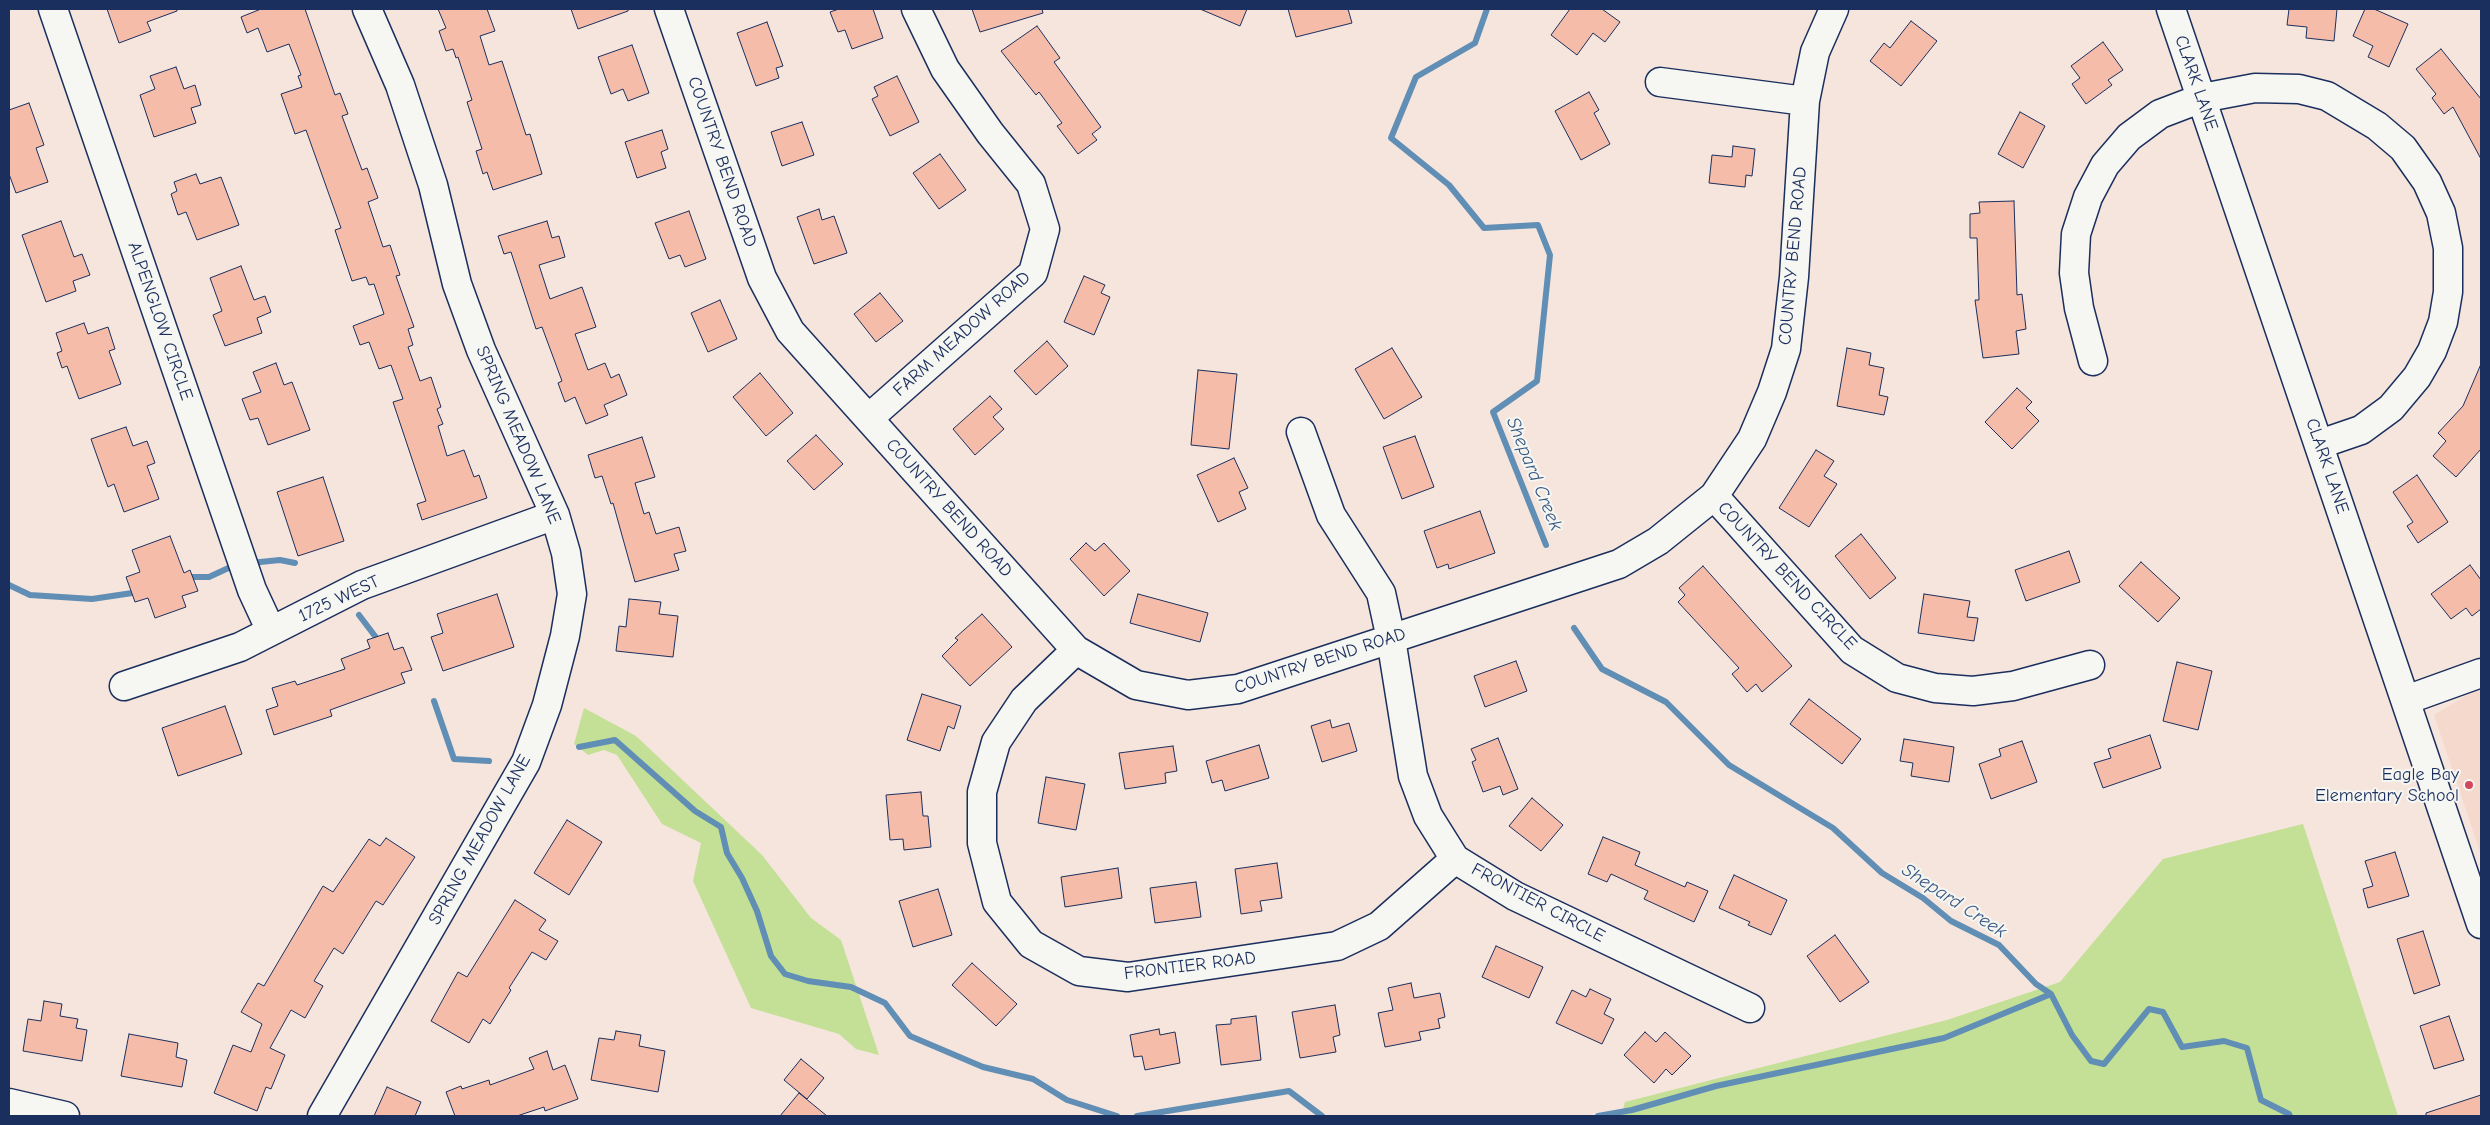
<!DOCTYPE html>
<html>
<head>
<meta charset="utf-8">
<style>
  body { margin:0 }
  #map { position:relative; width:2490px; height:1125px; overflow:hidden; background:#f5e5dc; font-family:"Comic Neue",sans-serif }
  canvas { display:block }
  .frame { position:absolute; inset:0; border:10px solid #1b2f5e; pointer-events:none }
</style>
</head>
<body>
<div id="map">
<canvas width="2490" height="1125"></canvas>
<div class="frame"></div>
</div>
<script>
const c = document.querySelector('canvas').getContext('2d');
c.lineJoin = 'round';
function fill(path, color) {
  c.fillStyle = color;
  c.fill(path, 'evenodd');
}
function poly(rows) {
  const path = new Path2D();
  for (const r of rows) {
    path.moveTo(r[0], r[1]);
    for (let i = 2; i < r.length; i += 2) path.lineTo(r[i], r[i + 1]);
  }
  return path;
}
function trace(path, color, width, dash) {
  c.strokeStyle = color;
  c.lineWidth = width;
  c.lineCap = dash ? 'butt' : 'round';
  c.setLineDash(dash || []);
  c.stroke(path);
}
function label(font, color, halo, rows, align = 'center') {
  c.font = font + ' "Comic Neue",sans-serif';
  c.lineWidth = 4;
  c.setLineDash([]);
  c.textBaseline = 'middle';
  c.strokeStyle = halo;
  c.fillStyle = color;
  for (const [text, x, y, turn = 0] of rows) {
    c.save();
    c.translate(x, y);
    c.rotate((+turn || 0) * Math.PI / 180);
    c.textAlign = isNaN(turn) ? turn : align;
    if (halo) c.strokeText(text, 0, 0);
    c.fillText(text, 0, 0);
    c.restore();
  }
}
fill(poly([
  [2481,687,2481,855,2434,715]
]), '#f5d9cd');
fill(poly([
  [584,708,636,736,762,855,811,918,841,940,879,1055,856,1049,839,1034,751,1008,693,881,701,843,662,824,617,755,604,750,588,755,574,744],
  [2303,824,2398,1116,1621,1116,1625,1102,1947,1020,2060,982,2163,859]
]), '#c4df96');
trace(poly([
  [1487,9,1475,43,1416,77,1391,138,1449,185,1484,228,1538,225,1550,255,1537,381,1493,412,1546,545],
  [250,563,280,560,295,563],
  [185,577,209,577,237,564],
  [9,585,30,595,92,599,139,592],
  [359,615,381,644],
  [1574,628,1602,669,1666,702,1729,765,1833,828,1882,873,1923,898,1951,921,1999,945,2036,984,2051,994,2072,1035,2091,1061,2104,1064,2149,1009,2163,1012,2182,1047,2224,1041,2247,1048,2261,1100,2289,1114,2290,1116],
  [434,701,454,759,489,761],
  [579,747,615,740,695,811,721,827,727,853,742,878,757,911,771,956,785,974,808,981,851,987,885,1003,910,1036,983,1067,1033,1079,1067,1100,1117,1116],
  [1137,1116,1289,1091,1322,1116],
  [1598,1116,1632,1110,1716,1086,1944,1038,2051,994]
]), '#608eb5', 6);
const building = poly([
  [107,9,177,9,177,11,147,22,151,31,119,43,107,9],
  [261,9,305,9,335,95,340,93,348,114,342,116,362,170,367,168,378,198,368,202,383,247,390,245,400,275,396,276,414,327,408,329,413,345,408,347,420,381,431,377,441,407,437,409,443,424,438,426,447,456,464,450,474,477,479,475,487,498,422,520,417,504,426,501,393,402,403,399,391,365,379,369,369,342,360,345,353,326,384,314,374,284,369,285,366,277,352,281,335,230,341,228,306,130,295,134,281,94,302,87,298,76,301,75,289,44,267,52,258,28,247,33,241,17,261,9],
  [438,9,487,9,495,31,480,36,489,65,502,61,526,135,530,134,542,174,493,190,487,172,483,174,476,151,482,149,467,102,472,100,458,57,456,58,453,49,446,51,439,31,446,28,438,9],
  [571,9,628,9,628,11,578,29,571,9],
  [839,9,873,9,883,38,852,49,845,30,838,32,830,12,839,9],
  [972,9,1042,9,1043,13,980,32,972,9],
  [1200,9,1247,9,1240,26,1200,9],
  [1288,9,1348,9,1352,23,1296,37,1288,9],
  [1570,9,1602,9,1620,22,1605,42,1593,33,1577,55,1551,35,1570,9],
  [2289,9,2337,9,2334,41,2306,38,2307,27,2287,25,2289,9],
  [2365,9,2374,9,2408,24,2389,67,2368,57,2373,46,2353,36,2365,9],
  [1911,21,1937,41,1901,86,1870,61,1884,43,1890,48,1911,21],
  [767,22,783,66,776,68,779,78,756,86,737,33,767,22],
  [1037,26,1060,58,1054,62,1101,127,1092,134,1097,140,1078,154,1057,126,1062,123,1039,92,1036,95,1001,51,1037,26],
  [2103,42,2123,70,2108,80,2112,85,2086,104,2072,84,2080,78,2071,66,2103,42],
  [632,45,649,93,628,101,623,89,611,94,598,57,632,45],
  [2441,49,2481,99,2481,159,2453,107,2444,114,2432,98,2436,94,2416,69,2441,49],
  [176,67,184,89,195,85,201,105,191,108,196,123,154,137,140,95,155,89,150,76,176,67],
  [897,76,919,122,890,136,872,99,878,96,874,87,897,76],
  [1589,92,1599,110,1594,113,1610,144,1581,160,1555,111,1589,92],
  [29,103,44,145,36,148,48,182,16,193,9,174,9,110,29,103],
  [2020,112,2045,126,2023,168,1998,154,2020,112],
  [802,122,814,155,782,166,771,132,802,122],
  [662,130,668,149,661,152,666,168,637,178,625,142,662,130],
  [1733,146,1755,149,1752,176,1746,175,1745,187,1709,183,1712,155,1732,157,1733,146],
  [940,154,966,190,939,209,913,173,940,154],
  [196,174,200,184,221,177,239,225,197,240,186,212,178,215,171,194,177,191,174,182,196,174],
  [2014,201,2017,295,2022,294,2026,329,2016,331,2019,354,1983,358,1975,300,1979,300,1977,238,1970,238,1970,214,1980,213,1979,202,2014,201],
  [819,209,822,220,834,216,847,253,814,264,797,217,819,209],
  [689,211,706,259,685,267,680,255,669,259,655,223,689,211],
  [61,221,74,257,82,254,90,275,73,281,76,291,46,302,22,235,61,221],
  [547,221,552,238,559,236,565,257,539,265,550,299,582,287,596,327,575,334,588,370,605,363,611,378,619,374,627,395,604,405,608,415,586,424,575,397,565,402,558,383,562,381,542,327,536,329,511,252,504,254,498,236,547,221],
  [241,266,254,300,265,296,271,312,257,318,262,333,225,346,213,315,222,311,210,278,241,266],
  [1084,276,1105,285,1101,293,1110,297,1094,335,1064,322,1084,276],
  [880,293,903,321,876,342,854,314,880,293],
  [720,300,737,339,708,352,691,313,720,300],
  [84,323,88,334,108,327,115,349,109,351,121,384,79,399,67,366,62,368,57,353,62,351,56,333,84,323],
  [1047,341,1068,366,1036,395,1014,371,1047,341],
  [1392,348,1422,397,1384,419,1355,369,1392,348],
  [1847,348,1871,353,1869,365,1884,368,1879,395,1888,397,1884,415,1837,406,1847,348],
  [276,363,284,385,292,382,310,430,268,445,258,418,250,420,242,399,261,392,253,372,276,363],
  [2481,364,2481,449,2456,477,2433,456,2446,441,2438,433,2463,406,2481,364],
  [1198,370,1237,374,1229,449,1191,445,1198,370],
  [760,373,793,413,766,436,733,397,760,373],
  [2017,388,2032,402,2026,408,2039,421,2012,449,1985,422,2017,388],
  [990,396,1002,409,993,417,1004,429,975,455,953,429,990,396],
  [126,427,133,446,147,441,155,463,147,466,159,499,124,512,114,484,108,487,91,439,126,427],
  [816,435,843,464,814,490,787,461,816,435],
  [1415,436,1434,487,1402,499,1383,447,1415,436],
  [642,437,655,477,635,483,644,514,649,512,656,534,679,527,686,551,674,554,679,570,635,582,613,503,611,504,602,476,595,478,588,455,642,437],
  [1816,450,1834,461,1824,476,1837,484,1809,527,1779,508,1816,450],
  [1234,458,1248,488,1239,492,1246,509,1218,522,1197,475,1234,458],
  [2417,475,2448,522,2418,543,2407,526,2413,522,2393,492,2417,475],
  [323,477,344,541,298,556,277,492,323,477],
  [1480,511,1495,553,1449,569,1448,564,1437,568,1424,531,1480,511],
  [1861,534,1896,578,1870,599,1835,556,1861,534],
  [170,536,184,573,190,570,198,591,182,596,186,607,155,618,148,598,135,602,126,577,140,572,132,550,170,536],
  [1086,543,1095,551,1104,543,1130,571,1104,596,1070,559,1086,543],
  [2069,551,2080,582,2026,601,2015,570,2069,551],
  [2141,562,2180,598,2158,622,2119,586,2141,562],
  [2470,565,2481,580,2481,609,2472,616,2466,608,2451,619,2431,594,2470,565],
  [1703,566,1792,666,1762,692,1756,684,1747,692,1732,674,1739,668,1678,602,1685,595,1679,588,1703,566],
  [497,594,514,647,443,671,431,637,443,633,437,614,497,594],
  [1138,594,1208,613,1200,642,1130,623,1138,594],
  [1924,594,1970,601,1967,617,1978,618,1974,641,1918,633,1924,594],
  [629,599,661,602,659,614,678,616,673,657,616,651,619,626,626,627,629,599],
  [982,614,1012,647,970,686,942,656,958,640,955,638,982,614],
  [388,633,394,650,403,647,412,670,401,673,405,683,330,710,332,716,274,735,266,710,278,706,272,688,295,681,297,685,345,669,341,659,370,648,367,640,388,633],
  [1516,661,1527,691,1485,707,1474,676,1516,661],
  [2177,662,2212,671,2198,730,2163,721,2177,662],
  [922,694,961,706,954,729,948,726,940,751,907,740,922,694],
  [1809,699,1861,739,1842,764,1790,724,1809,699],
  [225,706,242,754,178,776,162,728,225,706],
  [1330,720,1332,728,1349,723,1357,751,1322,762,1311,726,1330,720],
  [2150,735,2161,768,2103,788,2094,763,2111,758,2108,749,2150,735],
  [1498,738,1518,789,1503,795,1500,786,1483,792,1472,762,1476,760,1471,749,1498,738],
  [1904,739,1954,747,1949,782,1911,776,1913,763,1900,761,1904,739],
  [2022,741,2037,782,1991,799,1979,764,2001,756,1999,749,2022,741],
  [1259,745,1269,778,1225,791,1222,780,1212,783,1206,761,1259,745],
  [1173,746,1177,771,1165,773,1166,783,1125,789,1119,753,1173,746],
  [1046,777,1085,784,1076,830,1038,823,1046,777],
  [921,792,923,816,928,816,931,847,904,850,903,839,890,840,886,795,921,792],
  [1532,798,1563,825,1541,851,1509,826,1532,798],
  [567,820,602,842,569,895,534,873,567,820],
  [1603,837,1640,852,1635,865,1685,887,1687,882,1708,891,1694,922,1644,899,1648,891,1611,874,1607,882,1588,874,1603,837],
  [386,838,415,857,383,905,376,901,343,954,334,948,314,981,323,986,305,1018,291,1010,270,1048,285,1055,271,1089,266,1087,257,1111,214,1093,233,1045,251,1052,262,1024,241,1012,258,983,264,986,323,886,333,892,369,839,380,846,386,838],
  [2395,852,2409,896,2368,908,2363,889,2373,886,2365,861,2395,852],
  [1277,863,1282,898,1260,901,1262,911,1241,914,1235,869,1277,863],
  [1118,868,1122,898,1065,907,1061,877,1118,868],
  [1734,875,1787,900,1771,935,1748,925,1750,922,1719,908,1734,875],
  [1196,882,1201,917,1155,923,1150,888,1196,882],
  [938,889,952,935,913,947,899,901,938,889],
  [515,900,546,920,539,930,558,941,546,960,532,952,509,988,511,990,490,1024,483,1019,469,1043,431,1021,458,972,467,977,515,900],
  [2423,931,2440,985,2414,994,2397,939,2423,931],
  [1835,935,1869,982,1840,1002,1807,956,1835,935],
  [1496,946,1543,967,1529,998,1482,977,1496,946],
  [972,963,1017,1004,996,1026,952,985,972,963],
  [1411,983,1414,998,1440,993,1445,1017,1438,1019,1440,1028,1419,1032,1421,1040,1385,1047,1378,1013,1393,1010,1388,988,1411,983],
  [1590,989,1611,999,1604,1014,1614,1019,1602,1044,1556,1023,1572,990,1586,997,1590,989],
  [44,1001,62,1004,60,1016,78,1019,76,1028,87,1030,82,1061,23,1051,28,1019,41,1021,44,1001],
  [1335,1005,1340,1035,1333,1037,1336,1052,1300,1058,1292,1012,1335,1005],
  [1256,1016,1261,1060,1221,1065,1216,1025,1231,1024,1231,1019,1256,1016],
  [2449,1016,2464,1060,2434,1069,2420,1026,2449,1016],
  [1159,1029,1160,1035,1175,1032,1180,1063,1145,1070,1142,1056,1134,1057,1130,1035,1159,1029],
  [616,1031,641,1035,639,1046,665,1051,658,1092,591,1080,599,1038,614,1040,616,1031],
  [1645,1032,1656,1042,1665,1032,1691,1056,1672,1075,1666,1069,1654,1083,1624,1055,1645,1032],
  [129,1034,178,1043,176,1057,187,1060,182,1087,121,1076,129,1034],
  [547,1051,553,1070,565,1065,578,1099,545,1111,544,1107,517,1116,455,1116,446,1092,461,1086,462,1089,489,1080,490,1085,534,1069,529,1058,547,1051],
  [801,1059,824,1078,807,1099,784,1080,801,1059],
  [387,1087,421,1102,415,1116,374,1116,387,1087],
  [799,1093,827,1116,780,1116,799,1093],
  [2481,1095,2481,1116,2426,1116,2426,1113,2481,1095]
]);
fill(building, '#f4bca9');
trace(building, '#1b2f5e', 1);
const minor = poly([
  [53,9,252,590,271,631],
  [669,9,762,278,790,331,1076,650,1136,685,1188,695,1238,689,1619,564,1658,541,1714,496,1752,439,1772,392,1786,349,1794,277,1805,101,1815,52,1834,9],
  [2171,9,2481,924],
  [1660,82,1805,101],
  [2093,361,2079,308,2074,273,2076,234,2088,197,2105,165,2129,137,2160,114,2202,98,2255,88,2299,89,2327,96,2377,126,2403,148,2427,182,2441,213,2448,248,2448,292,2443,322,2432,351,2417,377,2391,408,2361,430,2320,444],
  [869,418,1033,273,1045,229,1031,184,990,133,945,69,916,9],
  [1301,432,1331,515,1381,593,1391,639,1413,776,1428,816,1455,859,1515,896,1750,1008],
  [1714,496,1852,650,1897,678,1935,688,1973,691,2013,686,2090,665],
  [1076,650,1024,700,996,742,982,792,982,843,997,902,1031,944,1079,971,1128,977,1337,946,1379,926,1455,859],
  [124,686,240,647,362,585,555,515],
  [2406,700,2481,673],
  [9,1103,65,1116],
  [322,1116,526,762,547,705,565,636,572,594,566,553,555,515,481,350,457,284,433,185,400,85,367,9]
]);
trace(minor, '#1b2f5e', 31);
trace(minor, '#f6f6f2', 28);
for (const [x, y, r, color] of [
  [2469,785,5,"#d1495b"]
]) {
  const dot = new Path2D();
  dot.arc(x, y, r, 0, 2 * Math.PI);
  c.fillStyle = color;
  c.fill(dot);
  trace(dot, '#f6f6f2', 2);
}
label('18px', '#1b2f5e', '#f6f6f2', [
  ["CLARK LANE",2196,83,71],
  ["COUNTRY BEND ROAD",722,162,71],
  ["COUNTRY BEND ROAD",1793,256,-85],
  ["ALPENGLOW CIRCLE",160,321,71],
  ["FARM MEADOW ROAD",962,334,-42],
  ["SPRING MEADOW LANE",518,435,67],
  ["CLARK LANE",2327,466,71],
  ["COUNTRY BEND ROAD",949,508,48],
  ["COUNTRY BEND CIRCLE",1787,576,47],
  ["1725 WEST",339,599,-25],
  ["COUNTRY BEND ROAD",1320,661,-18],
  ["SPRING MEADOW LANE",480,840,-61],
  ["FRONTIER CIRCLE",1538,903,28],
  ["FRONTIER ROAD",1190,966,-7]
]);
label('18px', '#1b2f5e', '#f6f6f2', [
  ["Eagle Bay",2459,775],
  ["Elementary School",2459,796]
], 'right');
label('italic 19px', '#385782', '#f6f6f2', [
  ["Shepard Creek",1534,474,68],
  ["Shepard Creek",1954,901,33]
]);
</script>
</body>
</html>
